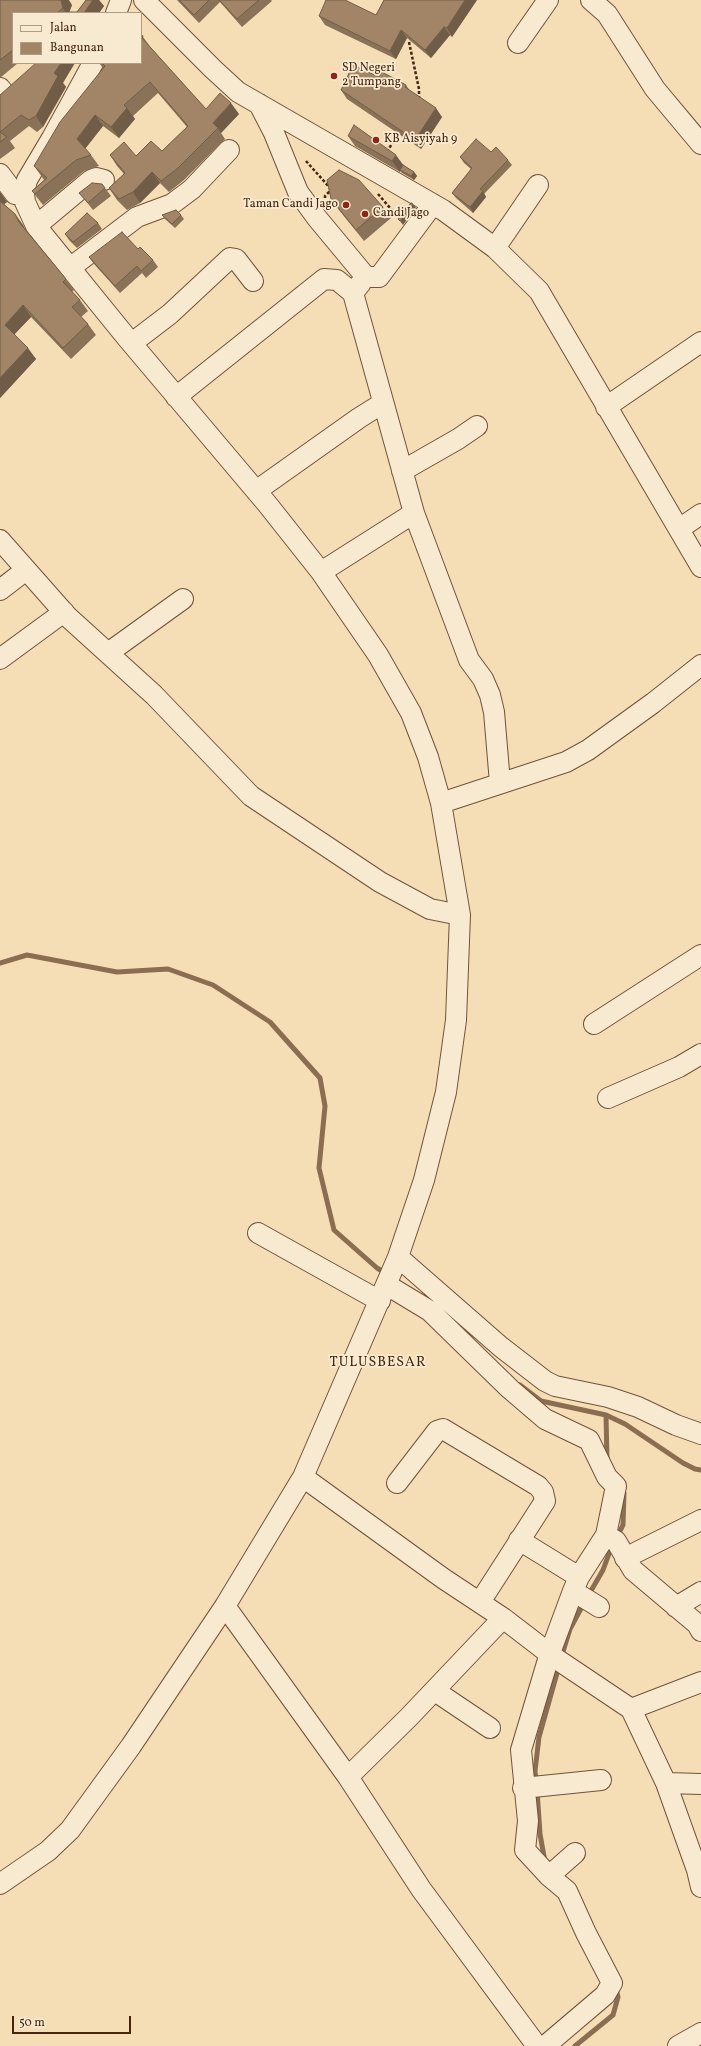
<!DOCTYPE html>
<html>
<head>
<meta charset="utf-8">
<style>
  body { margin:0 }
  #map { position:relative; width:701px; height:2046px; overflow:hidden; background:#f5deb6; font-family:Vollkorn,serif }
  canvas { display:block }
  .legend { position:absolute; left:12px; top:12px; width:130px; height:52px; box-sizing:border-box; background:#f8ead0; border:1px solid #b09b83; margin:0; padding:5px 7px; list-style:none; font-size:12px; color:#452410 }
  .legend li { display:flex; align-items:center; gap:8px; height:20px }
  .legend b { width:20px; border:1px solid #b09b83 }
  .scale { position:absolute; left:12px; top:2016px; width:119px; height:18px; box-sizing:border-box; border:2px solid #452410; border-top:0; padding-left:5px; font-size:12px; line-height:14px; white-space:nowrap; color:#452410; -webkit-text-stroke:3px #f8ead0; paint-order:stroke }
</style>
</head>
<body>
<div id="map">
<canvas width="701" height="2046"></canvas>
<ul class="legend">
<li><b style="height:5px;background:#f8ead0"></b>Jalan</li>
<li><b style="height:11px;background:#a18566"></b>Bangunan</li>
</ul>
<div class="scale">50 m</div>
</div>
<script>
const c = document.querySelector('canvas').getContext('2d');
c.lineJoin = 'round';
function poly(rows) {
  const path = new Path2D();
  for (const r of rows) {
    path.moveTo(r[0], r[1]);
    for (let i = 2; i < r.length; i += 2) path.lineTo(r[i], r[i + 1]);
  }
  return path;
}
function trace(path, color, width, dash) {
  c.strokeStyle = color;
  c.lineWidth = width;
  c.lineCap = dash ? 'butt' : 'round';
  c.setLineDash(dash || []);
  c.stroke(path);
}
function fill(path, color) {
  c.fillStyle = color;
  c.fill(path, 'evenodd');
}
function label(font, color, halo, rows, align = 'center') {
  c.font = font + ' Vollkorn,serif';
  c.lineWidth = 3.5;
  c.setLineDash([]);
  c.textBaseline = 'middle';
  c.strokeStyle = halo;
  c.fillStyle = color;
  for (const [text, x, y, turn = 0] of rows) {
    c.save();
    c.translate(x, y);
    c.rotate((+turn || 0) * Math.PI / 180);
    c.textAlign = isNaN(turn) ? turn : align;
    if (halo) c.strokeText(text, 0, 0);
    c.fillText(text, 0, 0);
    c.restore();
  }
}
trace(poly([
  [0,963,27,955,117,972,168,969,213,985,270,1022,320,1078,325,1106,319,1168,334,1230,377,1268,387,1274],
  [520,1385,541,1401,606,1415,625,1424,683,1463,695,1469,701,1470],
  [606,1415,607,1460],
  [617,1537,623,1525,624,1493],
  [588,1596,603,1570,613,1543],
  [561,1658,570,1629,584,1603],
  [536,1782,535,1771,539,1737,559,1666],
  [537,1790,540,1834,545,1862],
  [575,2046,613,2015,618,1997,616,1988]
]), '#8b6e52', 5);
const minor = poly([
  [144,0,213,69,238,92,443,210,495,248,539,291,701,567],
  [591,0,607,14,655,89,701,144],
  [116,13,121,0],
  [518,43,548,0],
  [0,88,5,94],
  [259,104,274,133,298,192,317,218,366,277,379,277,433,204],
  [0,174,15,194],
  [36,226,91,180,96,178,104,180],
  [495,248,538,185],
  [70,268,137,217,172,204,192,189,229,150],
  [353,293,414,513,469,660,483,679,490,695,494,712,500,783],
  [132,343,170,314,230,258,236,259,253,281],
  [176,397,324,279,337,280,353,293,361,283],
  [606,407,701,342],
  [402,471,458,439,477,426],
  [256,491,359,418,383,403],
  [679,529,701,514],
  [0,540,68,617,154,695,251,796,380,882,430,909,460,915],
  [321,572,414,513],
  [0,590,26,570],
  [108,653,183,599],
  [0,659,64,612],
  [441,803,566,762,588,750,653,703,701,665],
  [594,1024,701,955],
  [608,1098,679,1067,701,1054],
  [258,1233,380,1301],
  [398,1257,501,1347,545,1381,555,1386,608,1397,638,1407,676,1425,701,1434],
  [387,1285,430,1311,510,1389,545,1419,589,1440,607,1477,616,1486,606,1535,579,1577,573,1591,550,1653,521,1750,528,1821,525,1850,549,1876,567,1891,586,1933,612,1983,605,1995,545,2046],
  [303,1477,444,1579,503,1618,555,1658,631,1709,701,1682],
  [397,1483,437,1431,443,1429,538,1486,543,1492,545,1501,480,1602],
  [606,1535,616,1541,633,1570,697,1624,701,1631],
  [519,1540,579,1577],
  [625,1558,701,1520],
  [573,1591,599,1607],
  [225,1606,348,1777,421,1889,537,2046],
  [676,1607,701,1592],
  [435,1691,490,1728],
  [631,1709,666,1783,697,1870,701,1887],
  [348,1777,409,1717,503,1618],
  [666,1783,701,1784],
  [523,1788,601,1780],
  [549,1876,575,1853],
  [0,1884,48,1851,70,1830,131,1746,225,1606,303,1477,398,1257,424,1180,446,1092,456,1020,460,915,441,803,428,757,411,713,378,655,321,572,268,505,127,338,36,226,25,202,24,193,27,180,52,138,93,63],
  [678,2046,701,2033]
]);
trace(minor, '#71523a', 22);
trace(poly([
  [409,42,419,89,419,99],
  [387,152,400,130],
  [306,161,330,188],
  [378,194,397,216],
  [325,198,325,196,331,190],
  [398,216,406,208]
]), '#452410', 2.5, [3, 2]);
trace(minor, '#f8ead0', 20);
fill(poly([
  [0,0,72,5,69,12,77,12,86,0,99,0,104,6,99,13,13,13,13,63,18,63,0,78],
  [177,0,271,0,272,1,242,27,220,2,199,23],
  [384,0,477,0,452,37,450,35,431,58,407,38,396,59,325,25,319,16,376,15],
  [141,34,151,48,206,109,239,114,221,133,225,139,184,180,169,192,160,183,140,203,127,210,117,200,109,188,124,174,117,166,110,155,136,156,162,151,187,127,158,93,133,116,135,119,119,138,103,126,85,149,91,155,99,166,84,171,43,205,32,191,44,180,42,177,34,166,103,68,99,63,141,63],
  [379,77,406,85,410,91,442,117,421,149,347,99,341,90],
  [63,83,66,87,43,127,37,132,29,126,10,141,15,148,0,159,0,95],
  [348,136,404,166,414,172,417,176,414,180,402,173,400,171,400,172,355,146],
  [491,152,508,160,512,165,484,194,486,197,473,213,456,198,452,193,471,169,464,163,460,157],
  [105,188,111,196,93,210,85,200,79,193],
  [0,192,7,202,4,204,15,214,25,229,66,279,74,290,72,292,80,300,88,311,81,317,88,324,96,335,71,359,31,317,14,334,36,359,0,398],
  [331,199,383,207,391,218,364,241,339,210],
  [162,215,181,215,184,219,175,228,165,219],
  [98,223,102,229,77,248,69,240,65,234],
  [138,249,153,260,158,267,146,278,142,273,120,293,94,264,89,257]
]), '#8a7258');
fill(poly([
  [61,0,69,0,72,5,69,13,66,13,63,8,61,1],
  [93,0,99,0,104,6,99,13,84,13],
  [465,0,477,0,452,37,447,28],
  [444,27,450,35,431,58,425,50],
  [401,30,407,38,396,59,390,51],
  [61,63,75,63,63,83,66,87,43,127,36,116,54,73],
  [231,103,239,114,221,133,218,128,213,123],
  [127,108,135,119,119,138,111,127],
  [436,108,442,117,421,149,415,140],
  [95,115,103,126,84,150,77,139],
  [396,155,404,166,400,170,400,172,392,161],
  [152,172,160,183,140,203,133,192],
  [414,172,417,176,414,180,411,176],
  [483,191,486,197,473,213,470,207],
  [0,192,7,202,2,206,0,204],
  [413,204,416,208,403,225,400,221],
  [15,214,23,225,27,233,19,222],
  [23,305,31,317,13,336,5,325],
  [28,348,36,359,0,398,0,378]
]), '#715d47');
const building = poly([
  [0,0,61,0,61,1,63,8,57,13,13,13,13,50,0,60,0,0],
  [86,0,93,0,84,13,69,13,68,12,77,12,86,0],
  [179,0,209,0,194,15,179,0],
  [219,0,259,0,237,19,219,0],
  [326,0,345,0,376,15,384,0,465,0,447,28,444,27,425,50,401,30,390,51,319,16,326,0],
  [141,34,143,36,142,38,206,109,220,93,231,103,213,123,218,128,177,169,161,181,152,172,133,192,119,199,109,188,125,173,110,155,124,142,136,156,151,141,162,151,188,126,150,82,124,105,127,108,111,127,95,115,77,139,91,155,76,160,35,194,32,191,47,178,34,166,60,122,105,66,102,63,141,63,141,34],
  [36,63,61,63,54,73,58,76,36,116,29,120,21,115,0,132,0,95,36,63],
  [353,65,379,77,382,72,406,85,405,87,436,108,415,140,341,90,353,65],
  [354,125,396,155,392,161,348,136,354,125],
  [0,132,7,137,0,142,0,132],
  [476,139,491,152,496,147,508,160,480,189,483,191,470,207,452,193,472,168,460,157,476,139],
  [403,165,414,172,411,176,400,170,403,165],
  [339,170,359,180,383,207,356,230,331,199,327,180,339,170],
  [92,183,102,184,105,188,88,203,79,193,92,183],
  [0,201,15,214,19,222,66,279,63,282,80,300,72,307,88,324,63,348,23,305,5,325,28,348,0,378,0,201],
  [411,203,413,204,400,221,398,219,411,203],
  [176,210,181,215,172,224,162,215,176,210],
  [87,213,98,223,73,242,65,234,87,213],
  [122,232,138,249,140,247,153,260,141,271,137,266,115,286,89,257,122,232]
]);
fill(building, '#a18566');
trace(building, '#715d47', 1);
for (const [x, y, r, color] of [
  [334,76,4,"#8f2418"],
  [376,140,4,"#8f2418"],
  [346,205,4,"#8f2418"],
  [365,214,4,"#8f2418"]
]) {
  const dot = new Path2D();
  dot.arc(x, y, r, 0, 2 * Math.PI);
  c.fillStyle = color;
  c.fill(dot);
  trace(dot, '#f8ead0', 1.5);
}
label('12px', '#452410', '#f8ead0', [
  ["SD Negeri",342,69],
  ["2 Tumpang",342,83],
  ["KB Aisyiyah 9",384,140],
  ["Taman Candi Jago",338,205,"right"],
  ["Candi Jago",373,214]
], 'left');
c.letterSpacing = '1px';
label('14px', '#452410', '#f8ead0', [
  ["TULUSBESAR",378,1363]
]);
c.letterSpacing = '0px';
</script>
</body>
</html>
